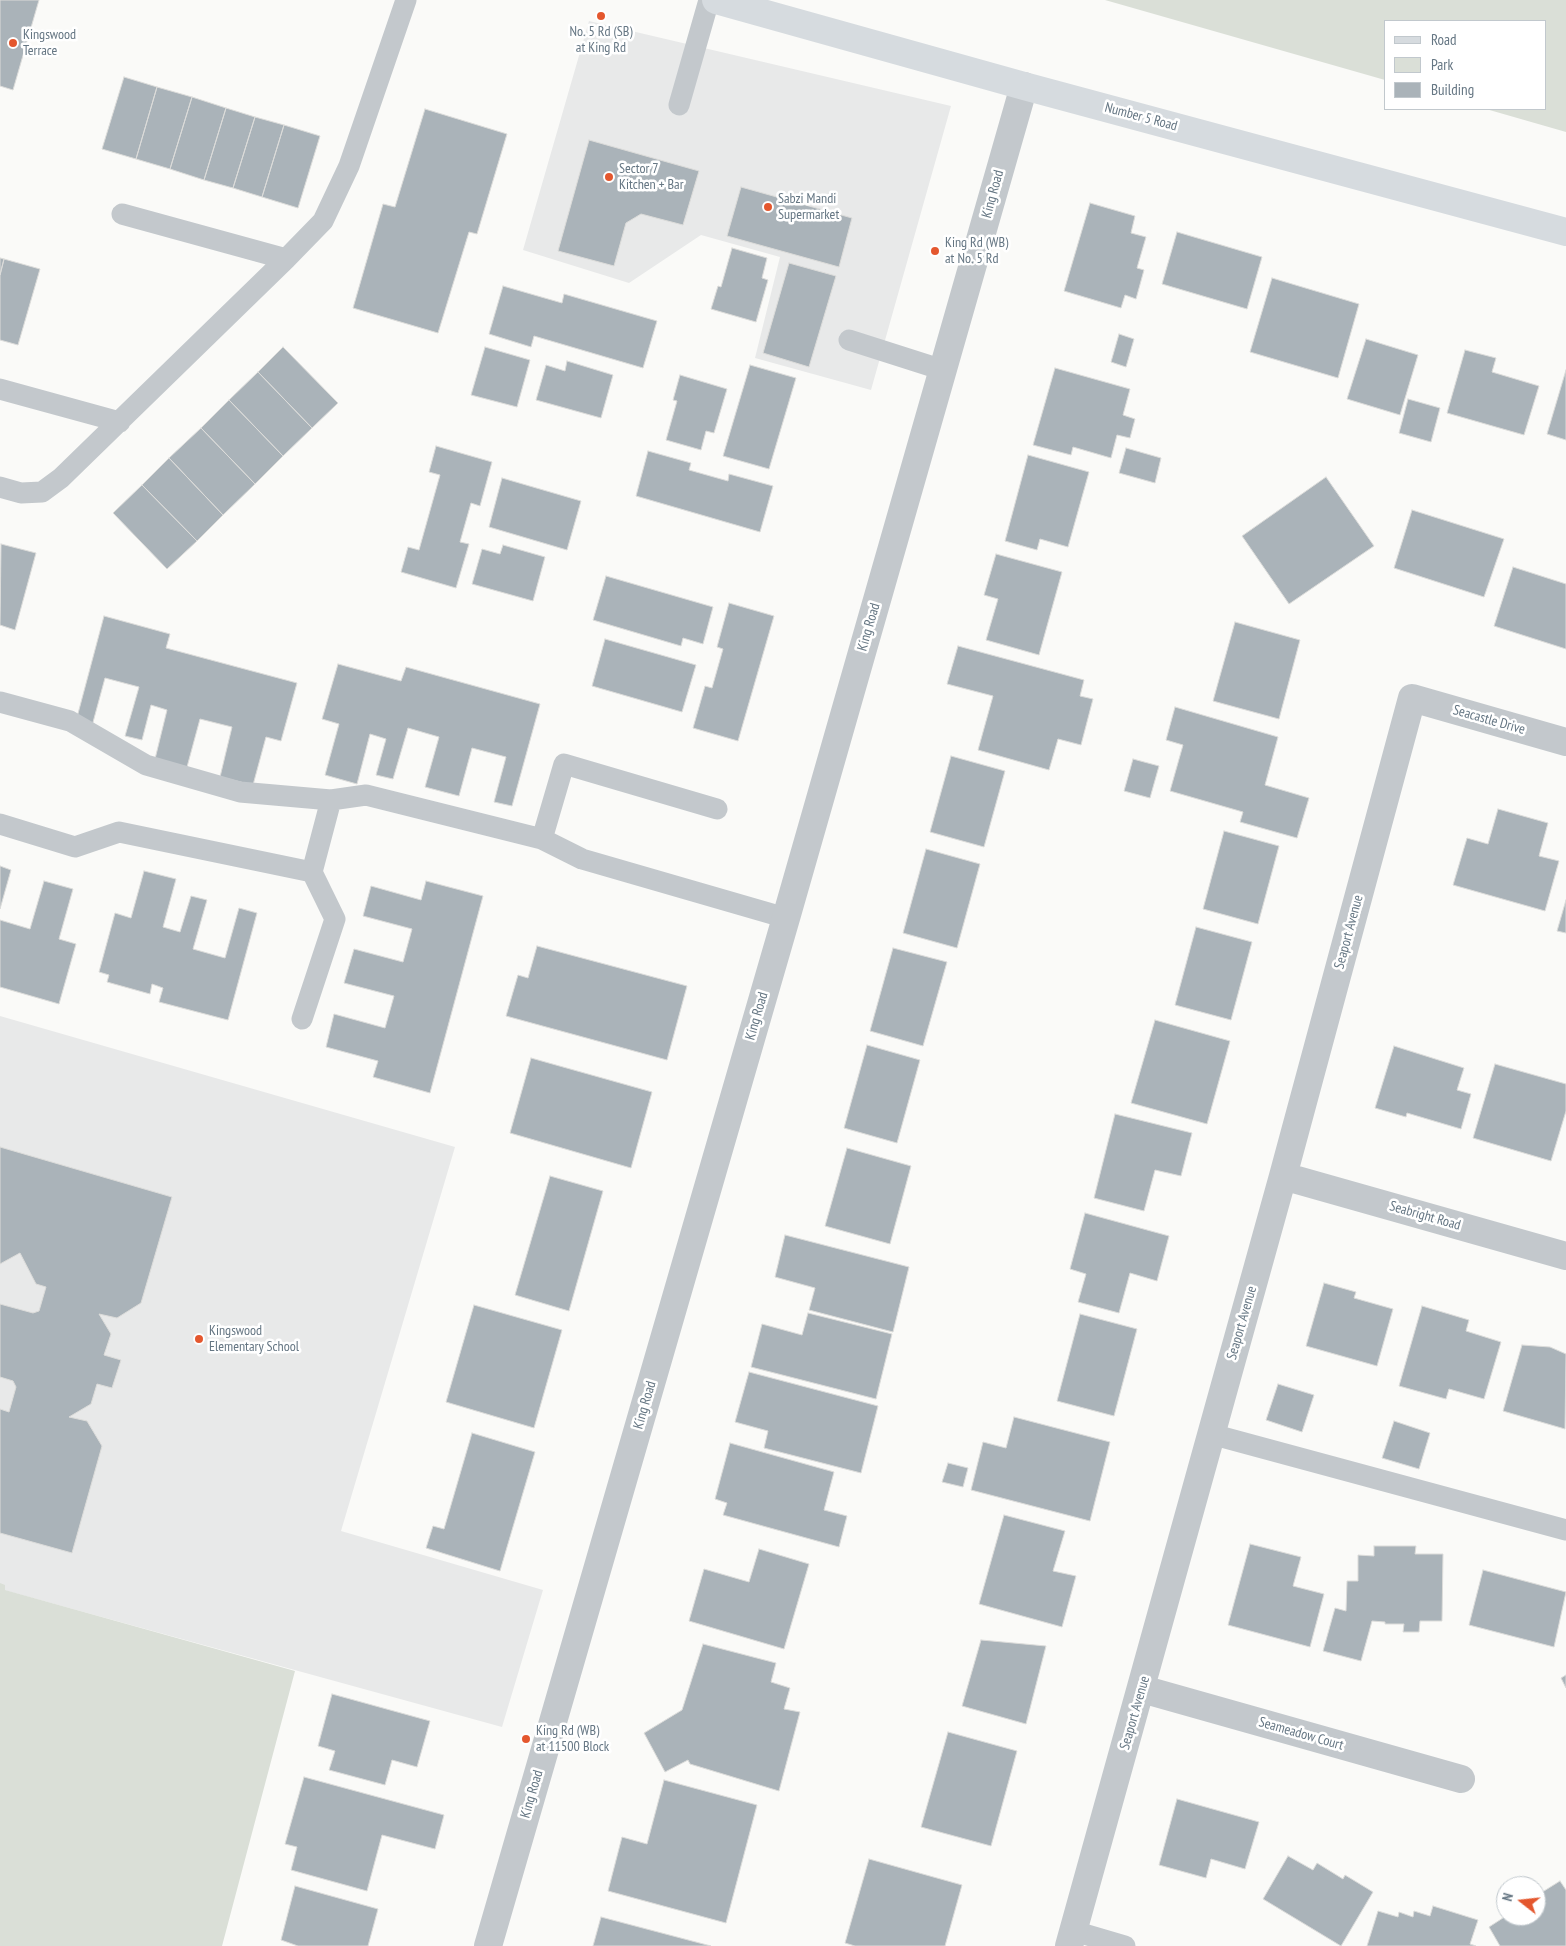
<!DOCTYPE html>
<html>
<head>
<meta charset="utf-8">
<style>
  body { margin:0 }
  #map { position:relative; width:1566px; height:1946px; overflow:hidden; background:#fafaf8; font-family:"PT Sans Narrow",sans-serif }
  canvas { display:block }
  .legend { position:absolute; left:1384px; top:20px; width:162px; height:90px; box-sizing:border-box; background:#fff; border:1px solid #c1c8cd; margin:0; padding:6px 9px; list-style:none; font-size:15px; color:#657683 }
  .legend li { display:flex; align-items:center; gap:10px; height:25px }
  .legend b { width:25px; border:1px solid #c1c8cd }
  .north { position:absolute; left:1496px; top:1876px; width:50px; height:50px; box-sizing:border-box; background:#fff; border:1px solid #c1c8cd; border-radius:50%; rotate:286deg; font-size:14px; font-weight:700; line-height:20px; text-align:center; color:#657683 }
  .north::after { content:''; display:block; margin:auto; width:18px; height:22px; background:#e4572e; clip-path:polygon(50% 0,100% 100%,50% 72%,0 100%) }
</style>
</head>
<body>
<div id="map">
<canvas width="1566" height="1946"></canvas>
<ul class="legend">
<li><b style="height:6px;background:#d6dbdf"></b>Road</li>
<li><b style="height:14px;background:#dadfd7"></b>Park</li>
<li><b style="height:14px;background:#aab3b9"></b>Building</li>
</ul>
<div class="north">N</div>
</div>
<script>
const c = document.querySelector('canvas').getContext('2d');
c.lineJoin = 'round';
function fill(path, color) {
  c.fillStyle = color;
  c.fill(path, 'evenodd');
}
function poly(rows) {
  const path = new Path2D();
  for (const r of rows) {
    path.moveTo(r[0], r[1]);
    for (let i = 2; i < r.length; i += 2) path.lineTo(r[i], r[i + 1]);
  }
  return path;
}
function trace(path, color, width, dash) {
  c.strokeStyle = color;
  c.lineWidth = width;
  c.lineCap = dash ? 'butt' : 'round';
  c.setLineDash(dash || []);
  c.stroke(path);
}
function label(font, color, halo, rows, align = 'center') {
  c.font = font + ' "PT Sans Narrow",sans-serif';
  c.lineWidth = 5;
  c.setLineDash([]);
  c.textBaseline = 'middle';
  c.strokeStyle = halo;
  c.fillStyle = color;
  for (const [text, x, y, turn = 0] of rows) {
    c.save();
    c.translate(x, y);
    c.rotate((+turn || 0) * Math.PI / 180);
    c.textAlign = isNaN(turn) ? turn : align;
    if (halo) c.strokeText(text, 0, 0);
    c.fillText(text, 0, 0);
    c.restore();
  }
}
fill(poly([
  [589,21,951,106,871,390,755,358,780,257,701,235,629,283,523,250],
  [0,1016,455,1147,341,1531,543,1590,502,1727,0,1589]
]), '#e8e9e9');
fill(poly([
  [1105,0,1566,0,1566,132,1486,109,1545,109,1545,21,1385,21,1385,80],
  [0,1583,5,1585,5,1590,295,1671,222,1946,0,1946]
]), '#dadfd7');
const building = poly([
  [0,0,39,0,13,90,0,86,0,0],
  [124,77,157,87,136,159,102,149,124,77],
  [157,87,192,97,170,169,136,159,157,87],
  [192,97,226,108,204,180,170,169,192,97],
  [226,108,255,117,233,188,204,180,226,108],
  [425,109,507,134,477,234,469,232,438,333,353,308,383,204,395,207,425,109],
  [255,117,284,125,262,197,233,188,255,117],
  [284,125,320,136,298,208,262,197,284,125],
  [589,140,699,171,683,225,641,214,626,223,614,266,558,251,589,140],
  [741,187,852,218,839,267,727,236,741,187],
  [1090,203,1135,216,1131,233,1146,237,1137,268,1144,270,1136,299,1125,295,1121,308,1064,291,1090,203],
  [1177,232,1262,257,1247,309,1162,284,1177,232],
  [732,248,767,258,762,278,768,280,756,322,711,309,718,286,721,287,732,248],
  [0,258,4,259,0,275,0,258],
  [4,259,40,269,18,345,0,340,0,275,4,259],
  [789,263,836,276,809,367,763,353,789,263],
  [1272,278,1359,304,1338,378,1250,352,1272,278],
  [503,286,562,303,564,294,657,321,643,368,534,336,531,347,489,334,503,286],
  [1119,334,1134,339,1126,367,1111,362,1119,334],
  [1366,339,1418,355,1400,415,1347,399,1366,339],
  [283,347,338,403,312,428,258,372,283,347],
  [485,347,530,360,517,407,471,395,485,347],
  [1465,350,1496,358,1492,372,1539,386,1524,435,1447,413,1465,350],
  [567,361,613,375,601,418,536,400,546,365,565,371,567,361],
  [750,365,796,378,769,469,723,456,750,365],
  [1055,368,1130,389,1123,415,1135,419,1130,438,1117,435,1111,458,1073,447,1071,455,1033,445,1055,368],
  [1566,370,1566,440,1547,434,1566,370],
  [258,372,312,428,283,456,229,400,258,372],
  [680,375,727,389,714,433,706,431,701,450,666,440,677,401,673,400,680,375],
  [1408,399,1440,408,1431,442,1399,433,1408,399],
  [229,400,283,456,255,484,201,428,229,400],
  [201,428,255,484,223,515,169,458,201,428],
  [436,446,492,462,480,506,471,503,460,542,469,544,456,588,401,572,408,547,419,550,440,475,429,472,436,446],
  [1126,448,1161,458,1155,483,1119,473,1126,448],
  [648,451,691,463,689,470,728,481,729,474,773,486,760,532,636,496,648,451],
  [1028,455,1089,472,1068,547,1040,539,1037,550,1005,541,1028,455],
  [169,458,223,515,197,541,142,485,169,458],
  [1326,477,1374,546,1289,604,1242,536,1326,477],
  [502,478,581,501,567,550,489,527,502,478],
  [142,485,197,541,167,569,113,513,142,485],
  [1412,510,1504,539,1484,597,1394,568,1412,510],
  [1,544,36,553,15,630,0,625,1,544],
  [503,545,545,557,533,601,472,584,482,549,500,554,503,545],
  [996,554,1062,572,1039,655,986,640,998,599,984,595,996,554],
  [1513,567,1566,584,1566,649,1494,626,1513,567],
  [606,576,713,607,703,644,683,638,681,646,593,620,606,576],
  [729,603,774,616,738,741,693,728,705,686,712,688,723,649,717,647,729,603],
  [104,616,170,634,166,648,297,683,281,741,266,737,253,785,220,777,232,727,200,719,187,767,155,759,167,710,151,705,142,740,125,736,139,687,105,678,92,726,76,721,104,616],
  [1235,622,1300,640,1279,719,1213,701,1235,622],
  [605,639,696,665,682,712,592,686,605,639],
  [958,646,1084,680,1080,696,1093,699,1081,745,1058,739,1049,770,978,750,993,696,947,684,958,646],
  [338,664,401,681,406,667,540,704,512,806,494,802,506,757,472,748,459,796,425,787,439,737,408,728,393,779,376,775,386,739,370,734,357,784,325,775,339,724,322,719,338,664],
  [1175,707,1278,737,1265,785,1309,798,1297,838,1240,822,1243,812,1170,791,1183,745,1166,740,1175,707],
  [951,756,1005,771,984,847,930,832,951,756],
  [1133,759,1159,766,1150,798,1124,791,1133,759],
  [1498,809,1548,823,1539,856,1559,861,1545,911,1453,885,1467,838,1488,844,1498,809],
  [1224,831,1279,846,1258,924,1203,909,1224,831],
  [926,849,980,864,957,948,903,933,926,849],
  [0,866,11,870,0,909,0,866],
  [144,871,176,879,163,927,180,932,191,896,207,900,193,949,225,958,239,908,257,913,228,1020,159,1002,163,988,152,984,150,994,107,982,109,975,99,972,115,913,131,918,144,871],
  [44,881,73,889,59,939,76,944,59,1004,0,987,0,920,30,929,44,881],
  [426,881,483,896,430,1093,373,1077,378,1061,326,1047,334,1014,385,1028,394,996,344,983,354,949,403,962,412,929,363,916,371,886,421,900,426,881],
  [1566,900,1566,933,1557,931,1566,900],
  [1196,927,1252,942,1231,1020,1175,1005,1196,927],
  [537,946,687,986,667,1060,506,1016,518,975,528,978,537,946],
  [893,948,947,962,923,1046,870,1031,893,948],
  [1155,1020,1230,1041,1207,1124,1131,1103,1155,1020],
  [867,1045,920,1060,897,1143,844,1128,867,1045],
  [1394,1046,1464,1068,1457,1090,1471,1094,1461,1129,1407,1113,1406,1117,1375,1108,1394,1046],
  [531,1058,652,1092,631,1168,510,1133,531,1058],
  [1495,1064,1566,1084,1566,1111,1551,1161,1473,1138,1495,1064],
  [1115,1114,1192,1133,1181,1176,1155,1170,1144,1211,1094,1198,1115,1114],
  [0,1147,172,1197,141,1303,117,1318,99,1314,111,1334,104,1355,121,1360,112,1388,97,1384,91,1404,69,1417,87,1421,102,1446,72,1553,0,1533,0,1409,9,1412,16,1387,13,1381,0,1377,0,1304,33,1313,39,1311,46,1287,36,1284,20,1253,0,1264,0,1147],
  [847,1148,911,1166,890,1244,825,1226,847,1148],
  [550,1176,603,1191,569,1311,515,1295,550,1176],
  [1085,1213,1169,1236,1157,1281,1130,1273,1119,1313,1078,1302,1086,1274,1070,1269,1085,1213],
  [785,1235,909,1267,893,1332,809,1310,815,1288,775,1277,785,1235],
  [1324,1283,1356,1292,1354,1298,1393,1309,1377,1366,1306,1346,1324,1283],
  [474,1305,562,1330,534,1428,446,1402,474,1305],
  [1422,1306,1469,1320,1466,1331,1501,1342,1484,1399,1449,1389,1446,1399,1399,1386,1422,1306],
  [808,1313,892,1334,876,1399,751,1367,762,1324,802,1335,808,1313],
  [1080,1314,1137,1329,1114,1416,1057,1401,1080,1314],
  [1522,1345,1550,1347,1566,1354,1565,1429,1503,1411,1522,1345],
  [749,1372,878,1406,861,1473,764,1448,768,1431,735,1422,749,1372],
  [1278,1384,1314,1395,1302,1432,1266,1420,1278,1384],
  [1014,1417,1110,1442,1090,1521,971,1490,983,1442,1006,1448,1014,1417],
  [1394,1421,1430,1433,1419,1469,1382,1458,1394,1421],
  [472,1433,535,1452,500,1571,426,1548,433,1526,444,1529,472,1433],
  [730,1443,834,1472,824,1510,847,1516,839,1547,723,1515,727,1503,715,1499,730,1443],
  [948,1463,968,1468,963,1487,942,1482,948,1463],
  [1004,1515,1065,1531,1053,1571,1076,1576,1062,1627,979,1604,1004,1515],
  [1250,1544,1301,1557,1293,1586,1324,1594,1310,1647,1228,1625,1250,1544],
  [1374,1546,1416,1546,1415,1554,1443,1554,1442,1621,1420,1621,1419,1632,1403,1632,1404,1624,1385,1624,1385,1622,1372,1621,1361,1661,1323,1651,1335,1608,1346,1611,1347,1581,1358,1581,1358,1555,1374,1556,1374,1546],
  [759,1549,809,1564,784,1649,689,1621,704,1569,749,1582,759,1549],
  [1483,1570,1566,1592,1554,1647,1469,1625,1483,1570],
  [981,1640,1046,1646,1026,1724,962,1706,981,1640],
  [703,1644,776,1663,771,1682,790,1688,784,1709,800,1712,779,1791,690,1764,688,1760,665,1772,644,1733,682,1710,703,1644],
  [1566,1675,1566,1688,1561,1678,1566,1675],
  [332,1694,430,1721,417,1767,392,1760,385,1785,329,1770,335,1751,318,1746,332,1694],
  [948,1732,1017,1751,991,1846,921,1827,948,1732],
  [304,1777,444,1815,435,1849,382,1835,367,1891,291,1870,297,1847,285,1844,304,1777],
  [664,1780,757,1805,726,1923,608,1891,622,1837,647,1844,664,1780],
  [1177,1799,1259,1822,1245,1869,1211,1859,1206,1878,1159,1865,1177,1799],
  [1288,1856,1313,1870,1317,1863,1343,1879,1345,1875,1373,1892,1341,1946,1263,1899,1288,1856],
  [869,1859,962,1885,945,1946,855,1946,845,1943,869,1859],
  [1560,1881,1566,1890,1566,1946,1500,1946,1489,1927,1506,1916,1536,1916,1536,1896,1560,1881],
  [295,1886,378,1909,368,1946,298,1946,281,1940,295,1886],
  [1433,1906,1478,1920,1470,1944,1476,1946,1367,1946,1378,1911,1398,1917,1399,1912,1413,1917,1414,1911,1430,1916,1433,1906],
  [601,1917,711,1946,593,1946,601,1917]
]);
fill(building, '#aab3b9');
trace(building, '#dcdcda', 1);
trace(poly([
  [679,105,709,0],
  [122,214,286,259],
  [849,340,943,370],
  [0,389,120,422],
  [0,487,21,493,42,492,61,478,286,259,323,221,349,166,406,0],
  [0,702,70,721,146,765,240,792,331,800,366,795,542,839,582,859,786,918],
  [0,824,75,847,119,832,312,872],
  [542,839,564,764,717,809],
  [302,1019,335,919,312,872,331,800],
  [1211,1434,1566,1530],
  [1074,1931,1125,1946]
]), '#c3c8cc', 21);
trace(poly([
  [1283,1176,1566,1256],
  [1142,1689,1461,1779],
  [488,1946,786,918,1024,86],
  [1069,1946,1283,1176,1412,698,1566,742]
]), '#c3c8cc', 28);
trace(poly([
  [716,0,1024,86,1566,232]
]), '#d6dbdf', 28);
for (const [x, y, r, color] of [
  [601,16,5,"#e4572e"],
  [13,43,5,"#e4572e"],
  [609,177,5,"#e4572e"],
  [768,207,5,"#e4572e"],
  [935,251,5,"#e4572e"],
  [199,1339,5,"#e4572e"],
  [526,1739,5,"#e4572e"]
]) {
  const dot = new Path2D();
  dot.arc(x, y, r, 0, 2 * Math.PI);
  c.fillStyle = color;
  c.fill(dot);
  trace(dot, '#fff', 2);
}
label('14px', '#657683', '#fff', [
  ["No. 5 Rd (SB)",601,32,"center"],
  ["at King Rd",601,48,"center"],
  ["Kingswood",23,35],
  ["Terrace",23,51],
  ["Sector 7",619,169],
  ["Kitchen + Bar",619,185],
  ["Sabzi Mandi",778,199],
  ["Supermarket",778,215],
  ["King Rd (WB)",945,243],
  ["at No. 5 Rd",945,259],
  ["Kingswood",209,1331],
  ["Elementary School",209,1347],
  ["King Rd (WB)",536,1731],
  ["at 11500 Block",536,1747]
], 'left');
label('14px', '#657683', '#fff', [
  ["Number 5 Road",1141,117,15],
  ["King Road",993,194,-75],
  ["King Road",869,627,-74],
  ["Seacastle Drive",1489,720,16],
  ["Seaport Avenue",1349,932,-75],
  ["King Road",757,1016,-74],
  ["Seabright Road",1425,1216,16],
  ["Seaport Avenue",1242,1323,-74],
  ["King Road",645,1405,-74],
  ["Seaport Avenue",1135,1713,-74],
  ["Seameadow Court",1301,1734,16],
  ["King Road",532,1794,-74]
]);
</script>
</body>
</html>
